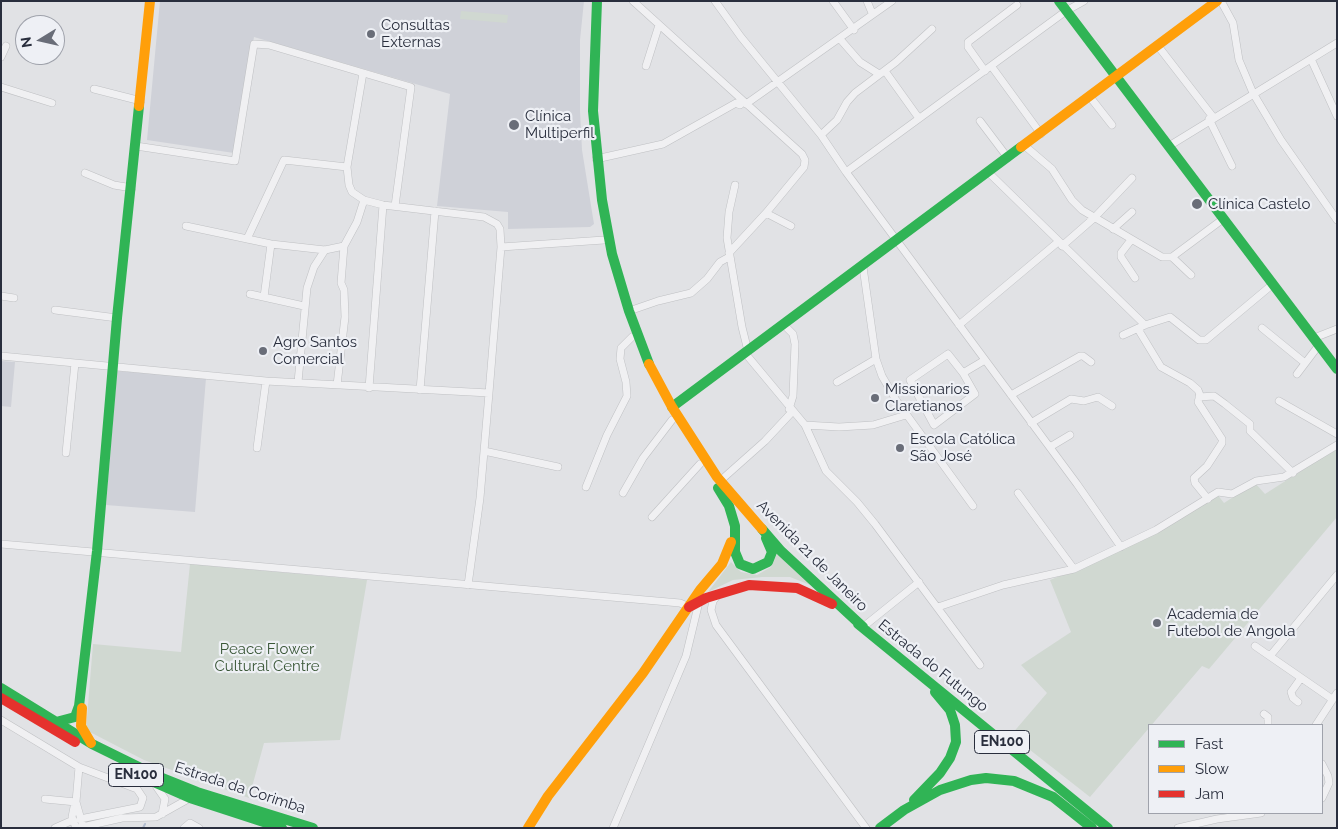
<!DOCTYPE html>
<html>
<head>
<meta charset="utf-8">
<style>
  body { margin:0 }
  #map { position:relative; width:1338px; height:829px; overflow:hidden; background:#e1e2e5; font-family:Raleway,sans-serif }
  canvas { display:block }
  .frame { position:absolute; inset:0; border:2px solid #292e3d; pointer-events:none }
  .legend { position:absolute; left:1148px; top:724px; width:175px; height:90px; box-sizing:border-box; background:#eef0f5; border:1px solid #9fa2ab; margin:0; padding:6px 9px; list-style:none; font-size:15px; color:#292e3d }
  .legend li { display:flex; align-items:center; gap:10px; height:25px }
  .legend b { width:25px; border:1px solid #9fa2ab }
  .north { position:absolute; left:15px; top:15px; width:50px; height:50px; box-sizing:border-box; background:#eef0f5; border:1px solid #9fa2ab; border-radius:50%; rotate:261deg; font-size:14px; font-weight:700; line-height:20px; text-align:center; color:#292e3d }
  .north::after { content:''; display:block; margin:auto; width:18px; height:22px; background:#696d78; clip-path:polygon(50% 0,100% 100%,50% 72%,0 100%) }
</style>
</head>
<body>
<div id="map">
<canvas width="1338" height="829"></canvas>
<div class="frame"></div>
<ul class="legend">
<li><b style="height:6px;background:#30b455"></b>Fast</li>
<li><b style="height:6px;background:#ff9f0a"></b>Slow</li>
<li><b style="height:6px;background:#e5322d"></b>Jam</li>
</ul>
<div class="north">N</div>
</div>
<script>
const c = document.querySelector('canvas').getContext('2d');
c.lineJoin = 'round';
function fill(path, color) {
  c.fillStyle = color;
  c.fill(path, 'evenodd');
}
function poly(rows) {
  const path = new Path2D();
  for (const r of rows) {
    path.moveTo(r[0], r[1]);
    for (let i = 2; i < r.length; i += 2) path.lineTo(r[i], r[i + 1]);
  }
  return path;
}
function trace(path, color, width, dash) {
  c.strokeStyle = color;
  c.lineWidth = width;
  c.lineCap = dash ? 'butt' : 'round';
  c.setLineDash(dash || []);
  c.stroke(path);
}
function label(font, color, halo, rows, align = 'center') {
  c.font = font + ' Raleway,sans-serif';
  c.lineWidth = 4.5;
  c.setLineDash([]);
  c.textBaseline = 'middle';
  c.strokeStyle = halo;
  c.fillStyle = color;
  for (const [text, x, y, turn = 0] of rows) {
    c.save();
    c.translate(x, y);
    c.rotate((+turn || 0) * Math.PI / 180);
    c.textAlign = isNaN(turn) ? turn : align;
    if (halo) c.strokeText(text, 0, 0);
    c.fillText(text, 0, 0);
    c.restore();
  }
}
fill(poly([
  [160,1,584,1,580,40,580,111,582,150,594,224,590,227,508,229,508,212,437,206,450,94,254,37,234,153,147,140],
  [1,361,15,362,11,407,1,406],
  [117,371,206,378,195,512,106,505]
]), '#cfd1d8');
fill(poly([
  [461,11,508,15,507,23,460,19],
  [1337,448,1337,517,1209,669,1202,666,1090,797,1011,735,1047,693,1021,665,1071,632,1050,580,1089,564,1217,494,1224,503,1255,483,1265,494],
  [778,552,818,588,790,577,762,577,733,580,708,592,731,562,741,572,757,575,771,567],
  [190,564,367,580,340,740,264,743,249,798,144,760,86,730,93,644,181,652]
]), '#d0d8d1');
trace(poly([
  [143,828,145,824]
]), '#b1bccf', 2);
const street = poly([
  [633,1,802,154,805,160,804,167,766,213,729,253],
  [715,1,741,37,821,135,846,172,1077,484,1121,547],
  [833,1,854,30],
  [867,1,872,13],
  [1221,1,1233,23,1239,60,1253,93,1281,140,1337,220],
  [840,39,860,62,879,74],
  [1158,46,1213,117],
  [1,57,6,46],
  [1311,59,1337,116],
  [646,66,659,25],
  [992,67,1041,134],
  [885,71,918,117],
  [985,71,968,47,968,42,1017,5],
  [363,73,347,167,349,185,352,192,364,200,383,205,484,217,497,224,500,229,501,247,489,393,480,498,468,585],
  [1,87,52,103],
  [94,89,141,101],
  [1090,97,1112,125],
  [746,104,892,1],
  [1209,119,1232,166],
  [980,121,1008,158],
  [821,135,837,120,847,102,855,93,896,62,932,29],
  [136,146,235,161,254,44,269,45,411,87,395,206],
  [1025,146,1052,169,1072,200,1082,210,1162,257,1172,257,1223,219],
  [1169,146,1337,43],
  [596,159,663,144,736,103,740,105,743,102],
  [846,172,1066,11,1084,1],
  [85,173,114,185,132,188],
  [989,173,1145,325],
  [735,185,729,212,727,238,742,327,748,351],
  [766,213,791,226],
  [186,226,271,244,325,250,344,246,357,222,364,200],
  [1113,229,1132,212],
  [247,239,284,160,347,167],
  [1131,240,1121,253,1121,257,1135,278],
  [1062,246,1094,218,1132,178],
  [501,247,604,240],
  [1172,257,1191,275],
  [863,267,876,359,882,376,896,400,973,506],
  [250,294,304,306],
  [1,296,14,298],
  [264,297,271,244],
  [55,310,117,318],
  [629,311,658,301,691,293,707,279,720,262,729,257],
  [784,325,793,334,795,344,793,396,789,409],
  [959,325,1058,242],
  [1262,328,1305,363],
  [1138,329,1161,367,1190,383,1198,390,1200,395,1198,402,1222,439,1222,443,1207,466,1194,478,1195,483,1208,499],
  [1123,335,1145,325,1170,317,1199,340,1206,340,1273,284],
  [1314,338,1337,329],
  [745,353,805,425,839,427,873,425,906,415],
  [948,354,963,373,975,394,934,425,910,380,948,354],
  [1,356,266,381,489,393],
  [963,373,985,360],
  [1297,374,1319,345],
  [298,382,307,288,314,267,325,250],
  [837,382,876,359],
  [337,385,345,317,344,290,341,283,344,246],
  [369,388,383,205],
  [420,390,435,211],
  [1011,395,1080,356,1083,356,1091,362],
  [1199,397,1214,396,1225,404,1250,424,1250,431,1293,473],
  [1279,401,1337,434],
  [1031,423,1071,399,1084,401,1098,397,1112,406],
  [805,425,826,471,857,502,875,524,980,665],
  [1050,447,1070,435],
  [257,448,266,381],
  [484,451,558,467],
  [66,453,75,363],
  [720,481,765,441,792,412],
  [586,487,607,435,627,396,626,382,620,359,621,348,632,337],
  [623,493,643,458,672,420],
  [1018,493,1074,569],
  [652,517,700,464],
  [1,544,680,603,689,607],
  [717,596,713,601,711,610,716,625,866,828],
  [938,607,1003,585,1074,569,1156,530,1218,492,1232,494,1256,481,1284,477,1337,445],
  [863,627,919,582],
  [1255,646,1332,699],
  [1270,656,1337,575],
  [1298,702,1293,698,1291,692,1301,678],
  [1264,714,1268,717,1268,725],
  [1,720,79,767,137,789,143,798,140,807,80,819],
  [1316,725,1337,693],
  [1322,764,1328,776,1329,783,1322,798],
  [79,767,76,802,82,823],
  [156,786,165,799,162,814],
  [45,799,76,802],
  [74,807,72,817,76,828],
  [55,828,73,820],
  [78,828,122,818,156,817,190,798],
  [184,828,190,823,199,828],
  [613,828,686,656,699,602],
  [1178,828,1217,819,1261,813]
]);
trace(street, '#bfc0c3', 8);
trace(street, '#f0f0f2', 7);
trace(poly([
  [597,1,593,111,602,200,612,254,629,311,649,364],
  [1059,1,1337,369],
  [672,407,1021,147],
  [718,488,729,506,735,526,735,552,740,564,753,569,768,562,772,552,766,538],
  [762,529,781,551,863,627],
  [858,624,1108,828],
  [1,688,92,744,157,776,197,792,313,828],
  [56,722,75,717,79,706,97,551,117,318,139,106],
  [124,769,190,798,282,828],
  [914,800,940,773,950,758,956,742,955,725,950,710,935,692],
  [880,828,904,810,940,790,971,780,986,778,1014,781,1053,797,1092,828]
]), '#30b455', 10);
trace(poly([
  [139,106,150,1],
  [1021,147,1217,1],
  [649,364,672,407,717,477,762,529],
  [82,708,81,726,91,743],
  [528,828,548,796,643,673,700,590,722,564,731,542]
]), '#ff9f0a', 10);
trace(poly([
  [689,607,706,598,749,585,797,588,832,604],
  [1,698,75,742]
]), '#e5322d', 10);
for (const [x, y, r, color] of [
  [371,34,5,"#696d78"],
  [514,125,6,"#696d78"],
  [1197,204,6,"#696d78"],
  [263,351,5,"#696d78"],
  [875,398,5,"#696d78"],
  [900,448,5,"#696d78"],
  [1157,623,5,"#696d78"]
]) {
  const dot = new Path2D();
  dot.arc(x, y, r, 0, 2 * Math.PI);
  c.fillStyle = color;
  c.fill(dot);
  trace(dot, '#eef0f5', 2);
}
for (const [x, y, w] of [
  [1002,742,55],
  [136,775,55]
]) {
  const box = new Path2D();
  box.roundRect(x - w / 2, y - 11.5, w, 23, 4);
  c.fillStyle = '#eef0f5';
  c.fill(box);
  trace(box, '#292e3d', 1);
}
label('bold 14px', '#292e3d', null, [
  ["EN100",1002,742],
  ["EN100",136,775]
]);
label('15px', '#292e3d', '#eef0f5', [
  ["Consultas",381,25],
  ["Externas",381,42],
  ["Clínica",525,116],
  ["Multiperfil",525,133],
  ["Clínica Castelo",1208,204],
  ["Agro Santos",273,342],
  ["Comercial",273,359],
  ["Missionarios",885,389],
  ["Claretianos",885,406],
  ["Escola Católica",910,439],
  ["São José",910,456],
  ["Academia de",1167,614],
  ["Futebol de Angola",1167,631]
], 'left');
label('15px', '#292e3d', '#eef0f5', [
  ["Avenida 21 de Janeiro",812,556,45],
  ["Estrada do Futungo",933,666,39],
  ["Estrada da Corimba",240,788,18]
]);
label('15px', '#3a5737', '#eef0f5', [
  ["Peace Flower",267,649],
  ["Cultural Centre",267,666]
]);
</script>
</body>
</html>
